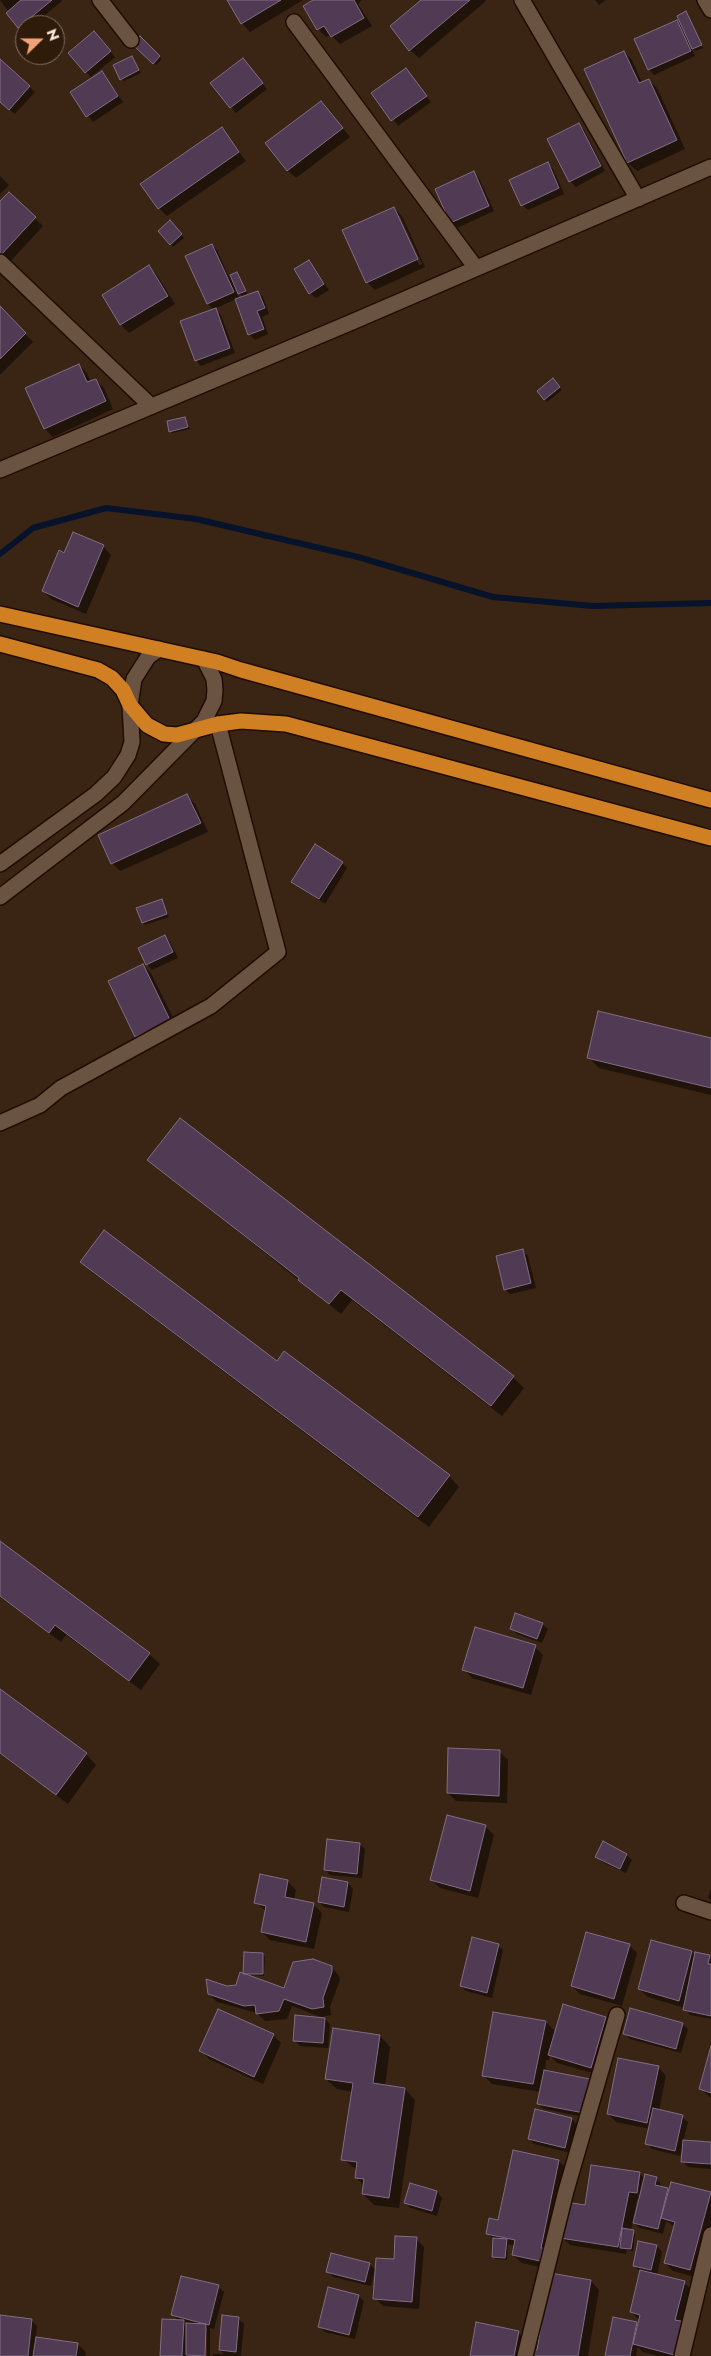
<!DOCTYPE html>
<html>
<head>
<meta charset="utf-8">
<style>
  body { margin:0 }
  #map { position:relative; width:711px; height:2356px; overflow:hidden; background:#3a2414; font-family:Jost,sans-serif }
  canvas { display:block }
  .north { position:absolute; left:15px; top:15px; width:50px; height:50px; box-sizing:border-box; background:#2f1b0a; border:1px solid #827062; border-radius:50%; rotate:68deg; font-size:14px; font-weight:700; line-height:20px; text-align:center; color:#feefe5 }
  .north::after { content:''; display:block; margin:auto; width:18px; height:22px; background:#f1a27b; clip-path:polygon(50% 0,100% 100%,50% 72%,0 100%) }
</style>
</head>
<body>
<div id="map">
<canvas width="711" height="2356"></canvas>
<div class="north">N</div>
</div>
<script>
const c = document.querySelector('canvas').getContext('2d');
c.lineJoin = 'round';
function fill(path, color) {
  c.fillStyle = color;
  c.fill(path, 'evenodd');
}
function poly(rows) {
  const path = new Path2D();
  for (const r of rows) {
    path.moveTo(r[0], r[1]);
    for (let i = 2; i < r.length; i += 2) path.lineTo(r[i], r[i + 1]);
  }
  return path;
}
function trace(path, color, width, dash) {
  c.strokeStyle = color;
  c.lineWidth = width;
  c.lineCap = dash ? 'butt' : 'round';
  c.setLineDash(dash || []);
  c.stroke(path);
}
fill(poly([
  [0,0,61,0,62,1,33,25,25,25,24,32],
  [228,0,303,0,250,32,242,23],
  [315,0,362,0,358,4,372,26,340,44,331,35,326,37,318,29],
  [423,0,485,0,486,1,419,58,410,50],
  [595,0,606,0,599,5],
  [688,15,703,48,696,51,691,46,695,56,654,75,649,69,677,21,683,27],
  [99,38,115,57,91,77,86,72],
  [140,38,162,59,156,65,134,44],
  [624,52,632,60,642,83,648,80,657,88,685,149,637,171,628,163,586,70],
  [132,58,141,73,124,81,121,79],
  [0,61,35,92,15,114,0,101],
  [248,65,267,89,236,113,212,83],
  [406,70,431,102,398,126,373,93],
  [102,73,123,102,93,122,72,93],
  [321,102,350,137,296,178,287,170],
  [578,125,584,130,605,171,576,187,570,181],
  [221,129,246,161,167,216,159,208],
  [547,164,553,169,564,194,528,210,522,205],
  [474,173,479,178,494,211,457,228,451,222],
  [0,176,9,185,0,194],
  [9,193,43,226,9,263,0,255,0,203],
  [394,208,402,216,425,267,375,290,367,282],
  [397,216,400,216,422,264,419,265],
  [170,222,184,238,173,247,159,231],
  [212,245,217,250,229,277,237,273,248,295,258,292,263,297,269,314,262,317,268,334,255,340,249,334,236,299,214,309,221,315,235,353,201,366,196,360,214,310,208,304,186,257],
  [236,290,243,297,240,299],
  [309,261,329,290,316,298,310,293],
  [149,267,157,275,175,304,129,333,121,325,103,296],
  [0,308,33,342,0,375],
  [79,365,87,373,91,382,95,380,104,388,113,409,53,437,45,429,27,389],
  [555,382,562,390,547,402,538,392],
  [185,418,190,429,172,433,170,431],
  [103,546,111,555,86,614,51,599,43,591,65,555],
  [187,796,195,804,208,832,120,871,112,863],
  [342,863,347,868,325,904,293,882],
  [161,900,169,917,145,925,143,922],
  [165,937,170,942,178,958,152,970,147,964],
  [143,965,151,973,178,1028,144,1045,136,1036],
  [711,1039,711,1095,599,1068,588,1057],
  [149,1160,513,1377,524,1388,502,1416,352,1300,341,1314],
  [523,1251,528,1256,536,1288,510,1294,505,1289],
  [82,1262,277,1362,449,1476,459,1487,429,1527,92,1272],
  [0,1542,149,1654,160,1664,141,1690,66,1635,61,1642,0,1597],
  [542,1624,548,1629,542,1643,517,1634,511,1629],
  [535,1647,543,1655,531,1695,472,1678,464,1669],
  [0,1691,86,1754,96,1765,68,1804,0,1754],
  [500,1752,508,1760,507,1803,456,1801,448,1793],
  [485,1826,494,1835,478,1898,440,1888,432,1880],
  [359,1844,365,1849,362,1878,330,1875,325,1869],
  [627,1855,632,1860,626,1873,602,1862,597,1856],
  [261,1876,288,1882,296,1890,294,1900,313,1904,322,1913,314,1949,270,1940,262,1932,266,1911,255,1902],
  [348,1883,353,1889,349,1912,324,1907,319,1902],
  [711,1889,711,1901,708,1897],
  [652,1942,692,1952,695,1956,711,1958,711,2019,690,2015,685,2008,648,1997,639,1989],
  [498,1945,503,1950,492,1998,466,1991,461,1986],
  [629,1945,637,1953,622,2006,580,1994,572,1986],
  [263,1954,265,1957,264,1976,247,1975,245,1972],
  [331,1967,339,1976,340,1980,330,2007,331,2015,321,2017,292,2006,287,2019,265,2021,257,2013,217,2002,209,1994,227,1987,284,1989],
  [606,2018,614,2026,600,2075,557,2063,550,2055,549,2060,546,2060,545,2071,590,2080,595,2085,589,2118,544,2109,538,2104,541,2092,492,2084,484,2076,546,2022,554,2030,554,2037],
  [325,2019,330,2024,328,2048,300,2046,294,2040],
  [682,2024,688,2029,681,2053,630,2039,624,2033],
  [273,2035,281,2043,263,2084,209,2059,201,2051],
  [380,2036,390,2047,385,2086,405,2089,415,2100,399,2208,374,2205,363,2194,364,2186,356,2177,357,2170,343,2159,353,2092,337,2089,326,2079],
  [711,2051,711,2098,701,2089],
  [658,2067,666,2076,659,2111,682,2117,688,2122,683,2142,711,2143,711,2169,688,2167,683,2162,683,2148,680,2156,652,2149,647,2143,650,2129,616,2122,608,2114],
  [536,2110,572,2119,577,2125,571,2153,534,2144,529,2139],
  [559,2161,567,2169,548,2269,522,2263,513,2255,515,2246,508,2244,507,2260,496,2259,493,2256,494,2240,487,2233],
  [592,2166,640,2174,645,2179,656,2178,661,2184,660,2188,670,2192,711,2194,711,2230,698,2278,673,2271,665,2263,675,2227,666,2221,663,2234,640,2228,634,2223,640,2200,637,2199,631,2231,635,2234,633,2251,627,2250,626,2254,570,2245,562,2237,586,2206],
  [411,2185,437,2192,442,2198,437,2216,411,2208,406,2203],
  [416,2239,424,2247,419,2309,383,2306,375,2298],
  [657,2246,662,2252,657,2276,684,2283,693,2291,688,2356,658,2356,643,2352,638,2347,636,2356,606,2356,636,2323,639,2326,640,2321,631,2312,641,2272,634,2266],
  [369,2264,375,2269,371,2286,333,2277,328,2272],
  [591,2281,599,2290,588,2356,529,2356,538,2351],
  [218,2287,224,2292,214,2329,210,2328,210,2356,207,2356,207,2328,204,2328,204,2356,162,2356,179,2321,172,2314],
  [359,2296,364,2301,355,2339,325,2332,320,2327],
  [0,2316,32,2321,37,2326,36,2338,77,2344,86,2352,85,2356,0,2356],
  [238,2318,244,2324,241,2356,213,2356,213,2354,224,2354,220,2350],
  [518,2332,526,2340,523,2356,471,2356]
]), '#0007');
trace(poly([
  [0,554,33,528,106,508,196,519,358,557,493,597,593,606,711,603]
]), '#06132b', 6);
const building = poly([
  [21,0,52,0,18,28,6,13,21,0],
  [227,0,281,0,241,24,227,0],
  [313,0,354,0,364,18,331,37,324,26,317,30,303,6,313,0],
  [421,0,470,0,409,51,390,26,421,0],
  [686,11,702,45,692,49,677,16,686,11],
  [677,20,691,51,648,70,634,39,677,20],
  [94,31,111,51,85,73,68,53,94,31],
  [140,36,160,56,153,64,132,44,140,36],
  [624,51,639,83,649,79,677,140,627,163,584,69,624,51],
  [132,56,139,70,120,80,113,65,132,56],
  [243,58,263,83,230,108,210,83,243,58],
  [0,59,30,86,9,110,0,102,0,59],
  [406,68,427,96,391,121,371,93,406,68],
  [102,71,118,96,86,117,70,92,102,71],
  [321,101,343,128,287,171,265,143,321,101],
  [579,123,601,166,569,182,547,139,579,123],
  [222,127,239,152,158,209,140,184,222,127],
  [548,162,559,188,521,206,509,180,548,162],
  [474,171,489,206,450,223,435,189,474,171],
  [9,192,36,217,0,256,0,201,9,192],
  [394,207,418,259,366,283,342,230,394,207],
  [170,220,182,234,170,245,158,231,170,220],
  [212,244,234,292,207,304,185,256,212,244],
  [309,260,324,284,309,294,294,269,309,260],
  [149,265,168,296,120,325,102,295,149,265],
  [237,272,246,291,238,294,230,275,237,272],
  [258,291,265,308,257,311,264,329,248,335,235,299,258,291],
  [0,306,26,333,0,359,0,306],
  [216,308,230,348,195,361,180,321,216,308],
  [79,364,87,382,96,379,106,401,44,429,25,388,79,364],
  [553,378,560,387,544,400,537,391,553,378],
  [185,417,188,427,169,432,167,421,185,417],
  [73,532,104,545,78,607,42,591,59,550,64,553,73,532],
  [187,794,201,823,111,864,98,835,187,794],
  [315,844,343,862,319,899,291,882,315,844],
  [162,899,167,914,142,923,136,908,162,899],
  [165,935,173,952,146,965,138,948,165,935],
  [143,964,170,1020,135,1037,108,981,143,964],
  [598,1011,711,1038,711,1088,587,1058,598,1011],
  [180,1118,514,1376,491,1406,341,1290,329,1304,298,1280,299,1278,147,1160,180,1118],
  [104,1230,277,1361,284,1351,450,1475,418,1517,80,1262,104,1230],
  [523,1249,531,1283,504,1290,496,1256,523,1249],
  [0,1541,150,1653,129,1681,55,1625,49,1633,0,1596,0,1541],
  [515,1613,543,1623,537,1639,510,1629,515,1613],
  [475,1627,536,1645,523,1688,462,1670,475,1627],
  [0,1689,87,1753,56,1795,0,1753,0,1689],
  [448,1748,500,1750,499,1796,447,1793,448,1748],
  [447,1815,486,1825,470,1891,430,1880,447,1815],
  [327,1839,360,1843,357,1874,324,1870,327,1839],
  [603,1841,627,1854,620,1869,595,1857,603,1841],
  [260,1874,288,1880,285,1897,314,1903,306,1942,261,1932,266,1906,254,1903,260,1874],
  [322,1877,348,1882,344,1907,318,1902,322,1877],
  [586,1932,630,1944,614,1999,571,1986,586,1932],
  [472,1937,499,1944,487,1993,460,1986,472,1937],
  [651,1940,692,1951,679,2001,638,1989,651,1940],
  [244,1952,263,1953,263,1974,243,1974,244,1952],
  [695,1952,710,1955,708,1964,711,1964,711,2016,683,2010,695,1952],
  [313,1959,332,1966,332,1972,323,1998,324,2007,312,2009,284,1999,279,2011,256,2014,255,2005,244,2006,208,1994,206,1979,227,1986,236,1985,240,1972,284,1988,293,1962,313,1959],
  [563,2004,606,2017,591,2068,548,2055,563,2004],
  [630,2008,683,2023,676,2049,623,2034,630,2008],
  [218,2009,274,2034,254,2077,199,2051,218,2009],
  [493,2012,546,2021,533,2084,482,2076,493,2012],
  [295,2015,325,2018,323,2043,293,2041,295,2015],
  [333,2028,380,2035,373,2083,405,2088,389,2198,362,2194,364,2179,355,2178,357,2162,341,2160,353,2083,325,2079,333,2028],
  [711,2046,711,2093,699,2089,711,2046],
  [618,2058,659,2066,647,2123,607,2114,618,2058],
  [544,2070,590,2079,584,2113,537,2104,544,2070],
  [653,2108,683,2115,675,2151,645,2144,653,2108],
  [535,2109,572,2118,565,2148,528,2139,535,2109],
  [683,2140,711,2142,711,2164,681,2162,683,2140],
  [513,2150,559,2160,541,2248,543,2248,540,2261,512,2255,515,2240,486,2234,489,2218,498,2220,513,2150],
  [591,2165,640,2172,637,2193,629,2192,618,2247,560,2238,566,2202,585,2205,591,2165],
  [645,2174,657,2177,655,2185,668,2188,658,2229,633,2223,645,2174],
  [671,2182,711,2192,690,2270,664,2263,675,2222,661,2218,671,2182],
  [410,2183,437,2191,432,2211,404,2203,410,2183],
  [622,2228,634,2230,631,2249,620,2248,622,2228],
  [395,2236,417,2237,412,2302,373,2299,376,2258,394,2259,395,2236],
  [493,2238,507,2239,505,2258,492,2257,493,2238],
  [638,2241,657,2245,651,2270,633,2266,638,2241],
  [331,2253,370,2263,365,2282,326,2272,331,2253],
  [640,2270,685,2281,675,2320,686,2322,678,2356,633,2344,640,2315,630,2312,640,2270],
  [550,2273,591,2280,578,2356,527,2356,529,2348,537,2350,550,2273],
  [181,2276,219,2285,209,2325,171,2315,181,2276],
  [328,2287,359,2295,349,2335,318,2327,328,2287],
  [0,2315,32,2319,28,2356,0,2356,0,2315],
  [222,2315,239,2317,236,2352,219,2350,222,2315],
  [613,2317,637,2322,630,2356,605,2356,613,2317],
  [162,2319,184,2320,182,2356,160,2356,162,2319],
  [476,2322,519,2331,514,2356,470,2356,476,2322],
  [186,2323,206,2324,205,2356,186,2355,186,2323],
  [36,2337,78,2343,76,2356,33,2356,36,2337]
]);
fill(building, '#503a54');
trace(building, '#816d85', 1);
const minor = poly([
  [100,0,131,40],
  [522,0,638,199],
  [705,0,711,10],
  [294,22,476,268],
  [0,262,150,405],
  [0,470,352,322,711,167],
  [0,864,96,794,114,777,128,755,132,742,130,705,134,679,148,657,159,649],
  [0,897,123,803,204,721,214,701,215,690,214,679,204,659],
  [0,1123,40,1105,61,1088,211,1006,278,952,218,724],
  [684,1903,711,1912],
  [525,2356,566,2191,617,2015],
  [682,2356,711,2235]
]);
const trunk = poly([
  [0,614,217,662,241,670,711,800],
  [0,644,98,670,112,678,123,690,130,705,147,725,164,734,177,735,218,724,241,721,286,724,711,838]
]);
trace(minor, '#200d00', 18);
trace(trunk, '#200d00', 18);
trace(minor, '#6b5341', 15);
trace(trunk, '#d07f22', 15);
</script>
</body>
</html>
